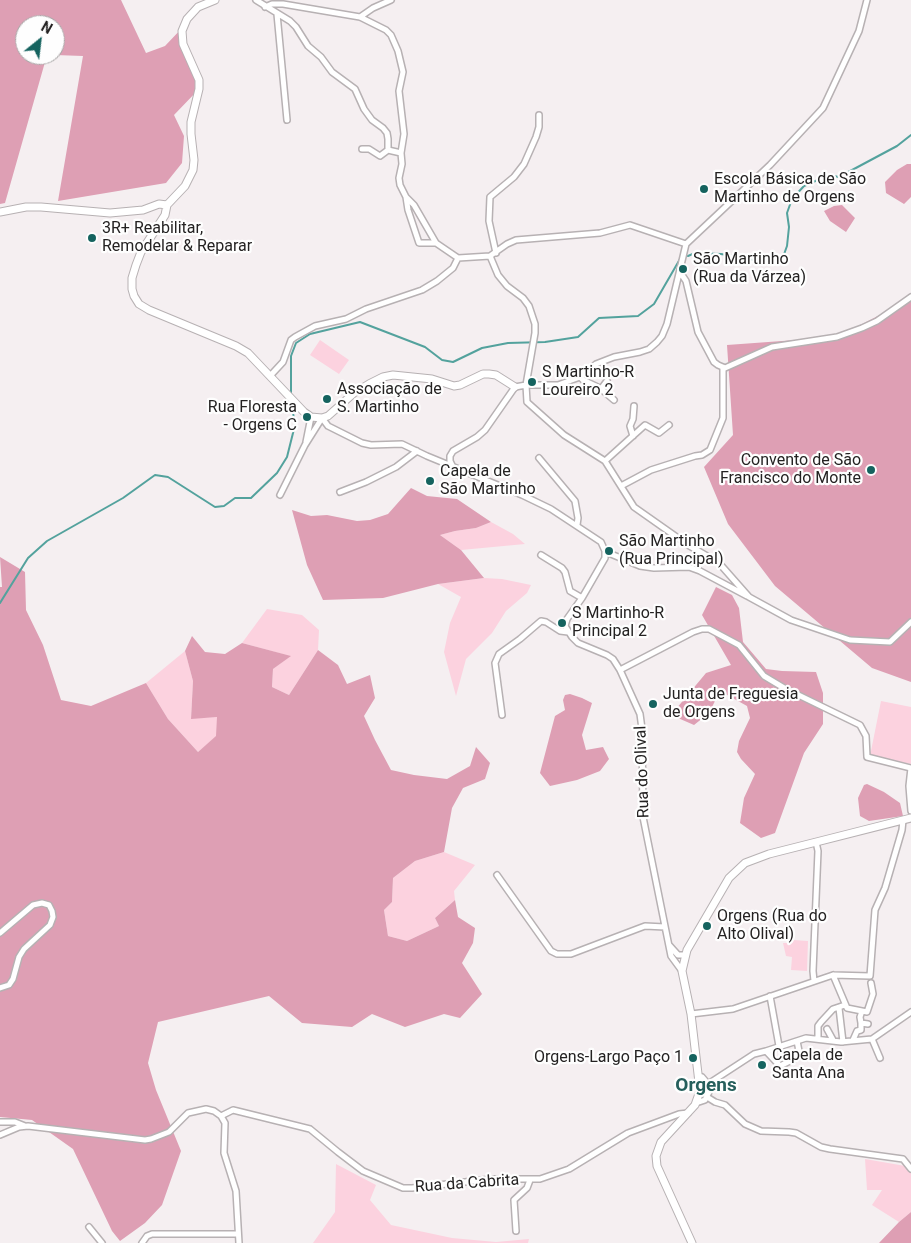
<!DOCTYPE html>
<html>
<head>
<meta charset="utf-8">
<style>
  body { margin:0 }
  #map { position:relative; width:911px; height:1243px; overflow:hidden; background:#f5eff1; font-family:Roboto,sans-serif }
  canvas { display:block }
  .north { position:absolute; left:15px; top:15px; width:50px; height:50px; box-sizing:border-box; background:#fefefe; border:1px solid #a7a6a6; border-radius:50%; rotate:29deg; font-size:14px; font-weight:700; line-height:20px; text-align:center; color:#242222 }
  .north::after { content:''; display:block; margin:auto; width:18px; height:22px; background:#15635f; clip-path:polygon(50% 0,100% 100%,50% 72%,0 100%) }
</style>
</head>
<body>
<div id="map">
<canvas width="911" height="1243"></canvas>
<div class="north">N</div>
</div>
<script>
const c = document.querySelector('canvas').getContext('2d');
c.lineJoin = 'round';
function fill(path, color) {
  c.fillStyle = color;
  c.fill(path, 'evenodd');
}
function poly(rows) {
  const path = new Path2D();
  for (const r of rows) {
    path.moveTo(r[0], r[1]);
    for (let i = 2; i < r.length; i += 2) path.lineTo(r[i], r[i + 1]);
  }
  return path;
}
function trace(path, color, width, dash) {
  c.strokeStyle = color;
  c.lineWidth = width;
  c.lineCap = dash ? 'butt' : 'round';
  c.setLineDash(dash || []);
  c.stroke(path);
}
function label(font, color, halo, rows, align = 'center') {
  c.font = font + ' Roboto,sans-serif';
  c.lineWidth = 4.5;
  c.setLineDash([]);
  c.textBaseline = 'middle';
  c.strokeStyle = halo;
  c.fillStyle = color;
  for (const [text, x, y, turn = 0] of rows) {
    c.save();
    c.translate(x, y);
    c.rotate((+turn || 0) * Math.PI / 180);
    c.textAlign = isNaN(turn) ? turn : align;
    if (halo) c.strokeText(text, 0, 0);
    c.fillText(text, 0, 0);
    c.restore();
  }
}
fill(poly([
  [320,340,349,360,339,374,310,355],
  [491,522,513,534,525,544,461,550,440,535,455,531,476,528],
  [484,578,502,579,531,585,527,593,506,611,492,633,466,659,456,696,444,652,450,623,461,597,438,584],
  [267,609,302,615,319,630,318,650,289,695,272,687,273,669,290,656,242,643],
  [185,651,193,681,191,718,217,717,217,736,198,752,168,719,146,683],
  [881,701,911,707,911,764,870,756],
  [444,852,475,865,454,891,455,900,435,918,439,926,407,941,388,936,384,910,392,902,393,878,415,861],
  [793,940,808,941,807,971,791,970,792,957,786,956,783,943,792,943],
  [865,1159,911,1167,911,1212,899,1222,872,1205,882,1190,867,1190],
  [336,1164,376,1185,370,1200,391,1225,452,1238,496,1242,529,1239,528,1243,313,1243,335,1212]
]), '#fcd2df');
fill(poly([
  [0,0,121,0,146,53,165,46,183,27,182,31,199,89,174,115,184,136,182,163,166,183,58,201,83,56,55,55,55,25,25,25,25,55,47,55,5,203,0,204],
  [907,164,911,164,911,197,904,204,886,193,885,182,897,170],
  [842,205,855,218,846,232,830,221,824,211,834,206],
  [911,296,911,682,872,668,775,586,728,524,704,467,733,435,727,345,837,337,901,304],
  [411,488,427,496,457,499,491,522,476,528,455,531,440,535,461,550,484,578,438,584,383,598,323,600,307,565,292,510,311,516,327,515,357,521,370,520,388,514],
  [0,557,25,572,26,610,43,645,61,700,91,706,146,683,168,719,198,752,216,736,217,717,191,719,193,681,185,651,192,636,205,652,225,654,242,643,291,656,273,669,272,687,289,695,318,650,338,665,347,684,370,675,375,698,364,716,375,740,391,770,414,775,447,779,470,766,476,747,490,763,485,779,463,788,452,808,444,852,415,861,393,878,392,902,384,910,388,936,407,941,439,926,435,918,455,900,458,917,475,928,473,943,462,963,482,994,460,1018,444,1014,405,1027,372,1014,352,1027,302,1023,269,996,158,1022,148,1063,156,1090,181,1151,162,1205,145,1223,120,1241,112,1231,73,1149,32,1120,0,1117,0,587,2,587],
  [716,587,732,595,739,608,743,642,766,669,782,671,816,672,823,693,823,724,804,753,775,833,761,838,740,823,744,798,755,774,741,759,737,752,739,741,750,718,747,706,720,691,709,713,694,725,671,715,706,673,731,665,702,615],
  [570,694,582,698,592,703,582,735,586,750,603,747,609,759,600,771,577,780,550,786,540,773,555,716,565,710,563,700,565,695],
  [867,784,884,792,900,803,903,816,869,821,860,816,858,798,864,785],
  [911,1212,911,1243,879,1243,899,1222]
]), '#de9fb4');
trace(poly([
  [688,256,695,253,721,254,765,262,778,260,783,257,787,246,789,227,787,213,792,199,804,186,829,175,839,177,897,146,911,135],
  [291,396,291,356,296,343,310,334,360,322,425,347,442,360,453,362,482,348,508,343,545,342,578,337,599,318,638,316,654,304,680,259],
  [0,603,28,558,47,541,123,498,155,475,168,477,215,507,224,506,235,498,251,498,277,473,287,457,295,425,291,401]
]), '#53a29d', 2);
const street = poly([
  [256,0,290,21,296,27,308,46,321,57,332,72,355,89,364,109,372,120,383,128,387,133,388,139,388,150,401,153],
  [265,7,272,4,283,4,360,17,386,30,391,35,398,51,403,72,399,91,404,134,401,153,402,164,399,178,400,185,406,197,414,205,436,243,458,258],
  [277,14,287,120],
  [360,17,373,8,391,0],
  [362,149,369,149,380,156,388,150],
  [406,197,408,210,419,243,436,243],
  [496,253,489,221,490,197,514,177,524,164,536,137,539,127,539,115],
  [490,256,498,275,507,286,523,298,529,306,535,324,535,333,526,385,527,402,564,435,605,461,634,507,688,545,719,563,749,597,791,620,850,640,890,642,911,622],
  [458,258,490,256,507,244,516,240,600,233,630,225,686,244],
  [680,272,686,281,698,332,714,362,718,365,725,368,772,347,837,337,862,328,877,321,911,297],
  [270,376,283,362,291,340,295,337,315,326,346,319,366,309,422,290,437,281,453,268,458,258],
  [580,377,583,380,600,388,614,400],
  [601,389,607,381],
  [633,436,630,426,633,419,634,406],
  [306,442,311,417],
  [539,458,575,501,578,518,577,525],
  [605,461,645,425,659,433,669,425],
  [453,467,450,461,450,456,453,451,477,437,485,430,515,387,526,385,558,385,580,377,596,364,614,357,640,352,649,349,657,342,662,336,667,324,686,244,770,165,823,108,859,31,867,0],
  [621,486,651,470,695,456,702,455,710,450,723,418,723,367],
  [340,492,366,482,396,467,417,451],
  [280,495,305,445,322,418,328,426,362,443,371,445,402,444,427,456,522,495,551,509,601,542,605,551,605,558,582,598,567,619,565,626,572,637,578,643,607,655,613,659,620,670,640,714,642,729,643,817,671,956,682,971],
  [606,552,640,566,654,568,689,567,700,571,747,596],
  [541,555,562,568,565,572,570,591,582,598],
  [620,670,693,632,702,629,709,629,739,645,764,676,784,688,860,725,866,736,867,757,911,768],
  [502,715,495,663,499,654,520,639,541,621,546,622,560,631,568,632],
  [911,768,909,786,911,811],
  [497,875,551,951,557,954,571,954,645,926,665,927],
  [0,933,33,905,42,903,49,905,52,911,53,917,50,925,24,949,19,957,13,979,9,985,0,988],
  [669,945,678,955,685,955],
  [833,975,847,1008,867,1012,873,994,871,983],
  [814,981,813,971,818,851,816,842],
  [770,996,779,1046],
  [839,1008,843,1042],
  [691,1014,733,1009,833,975,870,976,875,910,885,888,902,830,903,820],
  [861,1023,860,1017,862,1011],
  [827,1029,833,1040],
  [818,1038,818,1026,821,1022,833,1009,845,1005],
  [872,1039,880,1058],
  [853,1040,857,1031,861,1030,861,1023,868,1024],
  [797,1041,800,1056,780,1066,766,1051,806,1038,841,1042,872,1039,911,1012],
  [708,1084,754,1054,766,1051],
  [707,1097,715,1102,725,1105,745,1124,761,1131,789,1132,796,1133,821,1147,830,1149,903,1159,911,1169],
  [696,1103,705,1100,709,1092,708,1084,702,1077,698,1076],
  [221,1116,233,1110,310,1129,338,1152,363,1171,403,1188,412,1188,491,1179,540,1179,569,1169,628,1133,679,1114,688,1113],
  [0,1122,15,1122,25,1126],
  [0,1135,19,1127,28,1126,145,1140,151,1139,169,1132,188,1113,206,1109,214,1111,221,1116,225,1123,224,1153,236,1191,239,1243],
  [89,1227,102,1243],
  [516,1231,514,1200,527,1188,530,1180],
  [142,1243,147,1236,152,1234,238,1234]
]);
const secondary = poly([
  [167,205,165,215,141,252,136,265,132,278,132,289,134,296,139,304,149,310,236,346,248,353,304,412,311,417,322,418,328,416,354,393,369,384,383,377,393,375,432,379,454,386,460,385,483,374,489,374,496,375,515,387],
  [167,205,185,186,193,170,194,160,191,134,191,122,199,89,199,80,183,44,182,31,187,19,198,7,215,0],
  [0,212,26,207,41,207,110,213,143,210,159,204,167,205],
  [692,1243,657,1166,656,1156,661,1142,695,1105,700,1091,691,1014,682,971,687,950,729,878,745,863,769,854,911,818]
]);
trace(street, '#b7b1b3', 8);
trace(secondary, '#b7b1b3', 9);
trace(street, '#fff', 5);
trace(secondary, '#fff', 7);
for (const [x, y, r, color] of [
  [704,189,5,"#15635f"],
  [92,238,5,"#15635f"],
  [683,269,5,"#15635f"],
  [532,382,5,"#15635f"],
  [327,399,5,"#15635f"],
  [307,417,5,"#15635f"],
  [871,470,5,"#15635f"],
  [430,481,5,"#15635f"],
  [609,551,5,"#15635f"],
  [562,623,5,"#15635f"],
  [653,704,5,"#15635f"],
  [707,926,5,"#15635f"],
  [693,1058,5,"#15635f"],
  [762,1065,5,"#15635f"]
]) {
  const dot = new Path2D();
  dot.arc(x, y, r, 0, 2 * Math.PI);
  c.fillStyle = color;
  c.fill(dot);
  trace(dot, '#fefefe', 2);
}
label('16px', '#242222', '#fefefe', [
  ["Escola Básica de São",714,180],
  ["Martinho de Orgens",714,198],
  ["3R+ Reabilitar,",102,229],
  ["Remodelar & Reparar",102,247],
  ["São Martinho",693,260],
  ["(Rua da Várzea)",693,278],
  ["S Martinho-R",542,373],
  ["Loureiro 2",542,391],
  ["Associação de",337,390],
  ["S. Martinho",337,408],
  ["Rua Floresta",297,408,"right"],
  ["- Orgens C",297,426,"right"],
  ["Convento de São",861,461,"right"],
  ["Francisco do Monte",861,479,"right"],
  ["Capela de",440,472],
  ["São Martinho",440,490],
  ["São Martinho",619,542],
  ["(Rua Principal)",619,560],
  ["S Martinho-R",572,614],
  ["Principal 2",572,632],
  ["Junta de Freguesia",663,695],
  ["de Orgens",663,713],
  ["Orgens (Rua do",717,917],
  ["Alto Olival)",717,935],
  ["Capela de",772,1056],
  ["Santa Ana",772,1074],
  ["Orgens-Largo Paço 1",683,1058,"right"]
], 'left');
label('16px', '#242222', '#fefefe', [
  ["Rua do Olival",643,772,-92],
  ["Rua da Cabrita",467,1184,-4]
]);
label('bold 19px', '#265f5c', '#fefefe', [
  ["Orgens",706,1086]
]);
</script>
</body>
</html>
